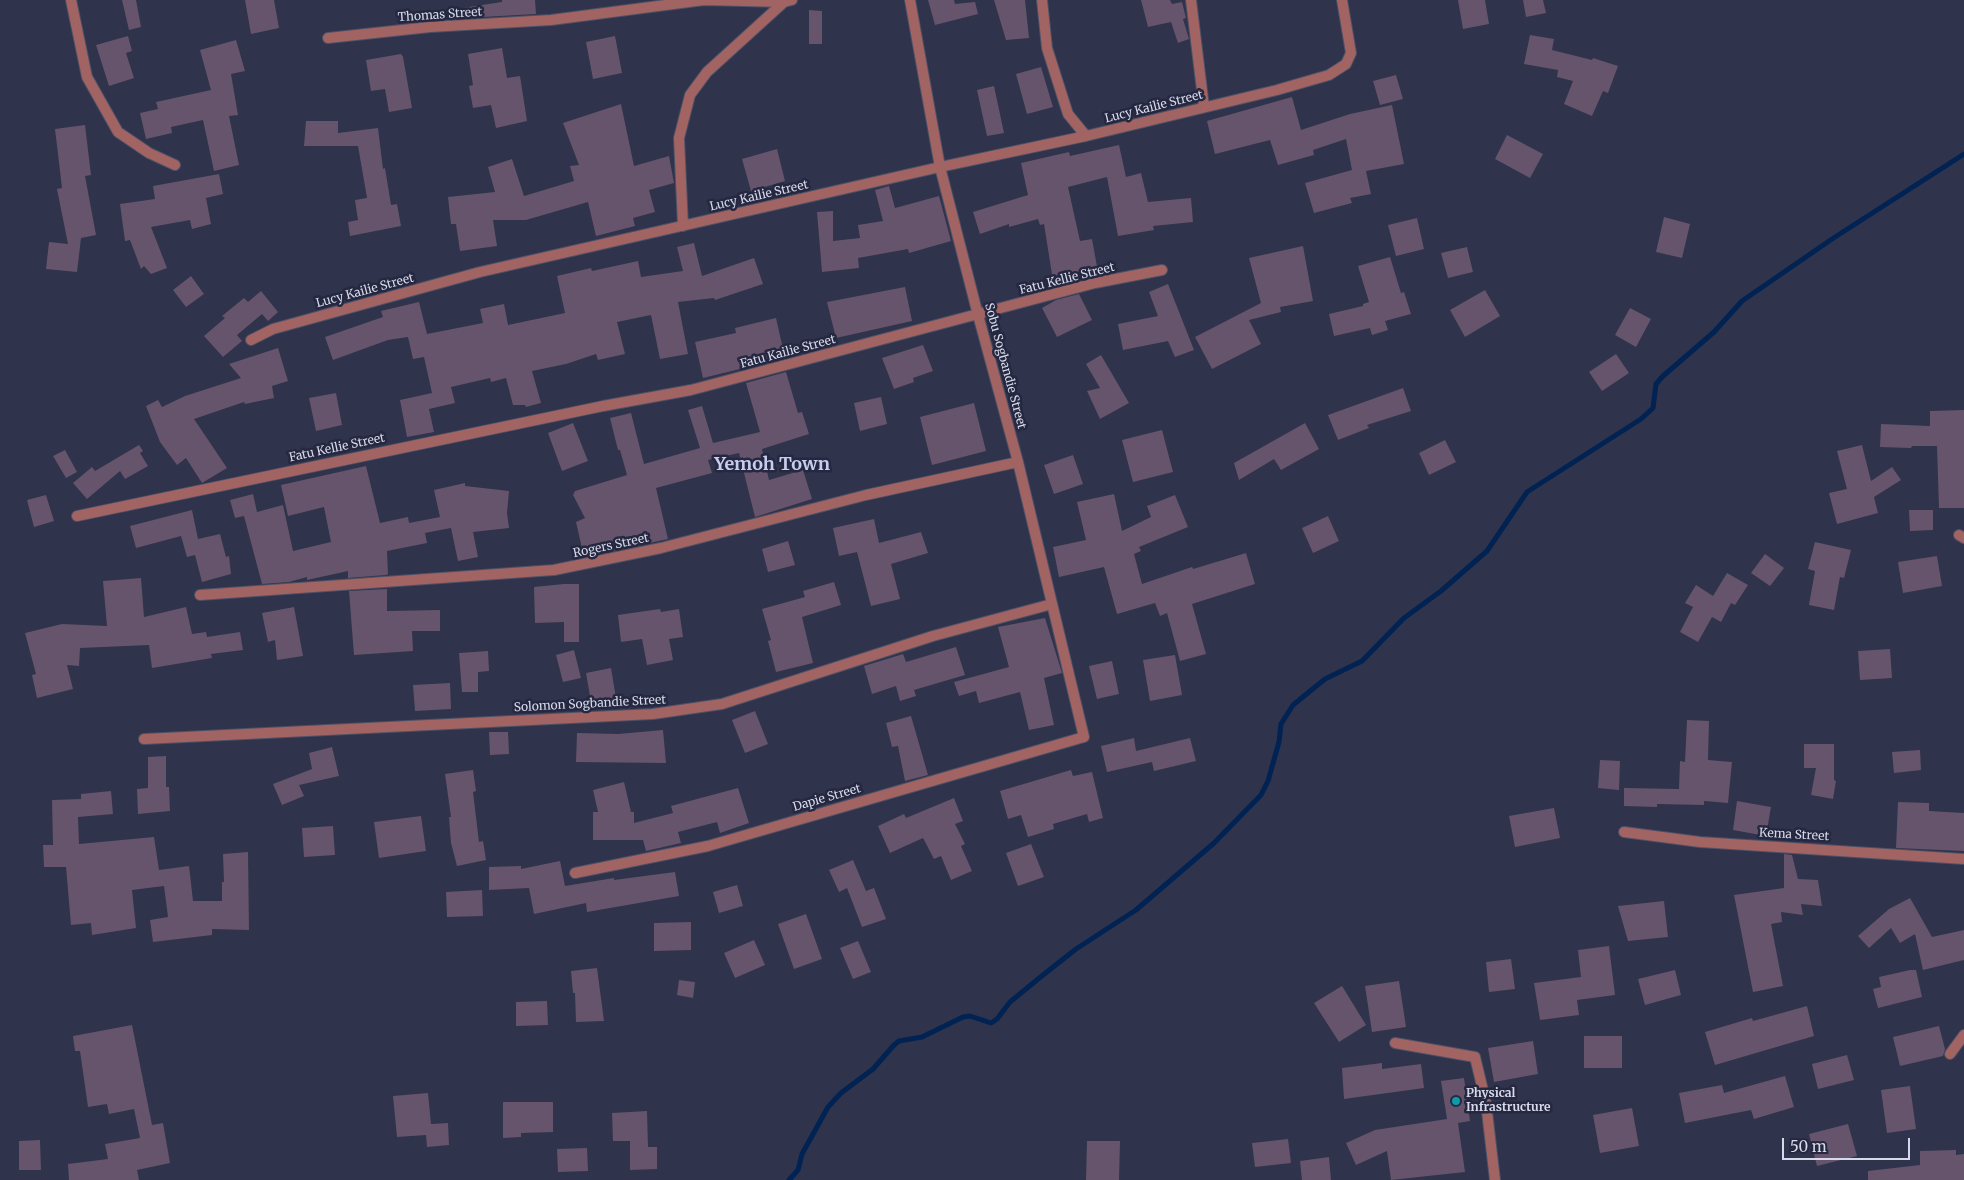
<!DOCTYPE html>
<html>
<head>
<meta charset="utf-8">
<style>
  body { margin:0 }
  #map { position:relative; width:1964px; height:1180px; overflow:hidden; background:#2f334b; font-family:Merriweather,serif }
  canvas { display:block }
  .scale { position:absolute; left:1782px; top:1138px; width:128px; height:22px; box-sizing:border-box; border:2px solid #d6d9e9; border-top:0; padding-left:6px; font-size:15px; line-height:18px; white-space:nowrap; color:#d6d9e9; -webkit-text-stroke:4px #252840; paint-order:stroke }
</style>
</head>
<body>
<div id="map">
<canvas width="1964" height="1180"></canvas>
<div class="scale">50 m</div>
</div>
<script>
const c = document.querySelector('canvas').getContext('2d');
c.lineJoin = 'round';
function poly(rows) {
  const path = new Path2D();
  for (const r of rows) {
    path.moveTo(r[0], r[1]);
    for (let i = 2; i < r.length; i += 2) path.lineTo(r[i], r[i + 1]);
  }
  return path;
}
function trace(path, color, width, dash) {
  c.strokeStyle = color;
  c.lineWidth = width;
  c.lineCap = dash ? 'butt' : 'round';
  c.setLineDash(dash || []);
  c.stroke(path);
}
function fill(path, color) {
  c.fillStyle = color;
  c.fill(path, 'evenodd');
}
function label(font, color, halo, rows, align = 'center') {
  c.font = font + ' Merriweather,serif';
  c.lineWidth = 5;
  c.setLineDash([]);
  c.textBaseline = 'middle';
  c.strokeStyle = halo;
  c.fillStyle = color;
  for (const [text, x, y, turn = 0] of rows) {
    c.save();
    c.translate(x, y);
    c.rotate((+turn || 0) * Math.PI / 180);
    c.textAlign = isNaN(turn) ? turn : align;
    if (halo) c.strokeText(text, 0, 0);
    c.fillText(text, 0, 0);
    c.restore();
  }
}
trace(poly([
  [789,1180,798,1170,802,1154,828,1107,841,1093,873,1069,894,1045,899,1041,922,1037,963,1017,970,1016,991,1023,997,1019,1010,1002,1043,975,1076,949,1136,910,1214,843,1261,795,1268,781,1279,742,1281,724,1293,705,1325,679,1362,661,1404,618,1441,591,1487,551,1527,492,1641,419,1653,408,1656,384,1663,376,1714,332,1742,301,1832,239,1964,154]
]), '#002353', 5);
fill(poly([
  [122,0,136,0,141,27,129,30],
  [245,0,274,0,279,28,251,34],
  [502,0,535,0,536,14,464,18,462,8,502,2],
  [928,0,954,0,955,4,975,2,978,14,935,25],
  [994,0,1025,0,1029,38,1006,40],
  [1141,0,1170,0,1172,4,1182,2,1186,18,1183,19,1189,39,1178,43,1171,22,1148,27],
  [1458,0,1485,0,1489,24,1463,29],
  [1523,0,1543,0,1546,13,1526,17],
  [809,10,822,11,822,44,809,44],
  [1530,35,1554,39,1552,50,1592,60,1593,58,1618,66,1608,93,1603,91,1592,116,1564,104,1573,81,1557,77,1558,70,1524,64],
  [128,36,132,51,126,53,134,78,109,86,96,45],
  [615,36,622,73,593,79,586,42],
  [236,40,245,71,231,74,238,115,229,116,239,165,214,171,203,120,171,127,172,133,146,139,140,113,158,109,156,102,211,90,200,50],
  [502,48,507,78,520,76,527,121,496,128,491,105,473,108,469,86,473,85,468,54],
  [401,54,403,57,412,108,389,112,385,89,371,91,366,60],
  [1041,67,1053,107,1027,114,1016,74],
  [1396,75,1403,99,1380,105,1373,81],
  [994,86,1004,133,987,136,977,90],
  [1292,97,1301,130,1350,114,1392,105,1404,164,1366,171,1371,194,1350,198,1352,203,1314,213,1305,183,1352,170,1346,139,1313,150,1314,155,1278,165,1270,140,1215,154,1207,121],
  [621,104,634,166,669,156,674,183,649,190,655,212,633,218,635,226,596,236,588,202,526,220,493,220,497,246,460,251,456,224,451,224,448,197,495,192,488,167,512,159,524,196,574,181,570,166,579,165,563,123],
  [306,121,338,121,338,133,378,128,383,169,385,168,391,205,397,204,401,226,350,236,348,222,358,220,355,200,367,198,358,146,304,146],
  [85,125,91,175,85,176,96,235,81,238,77,272,46,269,49,242,68,244,57,189,62,188,55,129],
  [1507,135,1543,154,1530,178,1495,159],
  [1119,145,1126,177,1141,173,1148,202,1191,198,1193,222,1153,226,1154,230,1118,236,1107,177,1068,187,1080,241,1092,239,1098,272,1070,277,1073,282,1054,287,1044,224,1040,225,1038,219,1009,227,1009,224,980,234,973,212,1028,195,1021,163,1069,152,1070,156],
  [777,149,785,181,751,191,742,159],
  [219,174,223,194,206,198,211,224,192,229,190,220,151,227,167,268,151,274,144,266,141,269,130,240,125,241,120,204,155,199,153,186],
  [889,186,895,208,939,196,951,241,909,253,908,249,858,258,859,268,822,272,817,212,833,211,833,241,860,238,858,225,883,221,875,190],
  [1664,217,1690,224,1682,258,1656,252],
  [1417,218,1424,249,1396,256,1388,225],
  [694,243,702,276,754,258,763,284,715,300,714,298,678,302,688,354,660,359,651,315,617,322,625,354,598,360,596,354,566,364,532,371,541,403,526,407,525,405,513,405,506,378,491,382,490,378,451,387,455,403,429,409,434,432,407,437,400,400,432,393,424,357,413,359,408,337,388,340,333,360,325,337,383,317,381,311,419,302,427,334,483,323,480,309,504,304,508,325,565,313,557,276,591,268,592,271,638,261,641,277,683,271,677,247],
  [1303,246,1313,301,1280,307,1281,312,1249,320,1261,344,1212,369,1195,337,1261,303,1249,258],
  [1467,247,1473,272,1448,278,1441,253],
  [1390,257,1401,293,1404,292,1411,314,1385,321,1388,330,1372,335,1370,328,1334,336,1329,314,1363,306,1363,304,1369,302,1358,266],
  [191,276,204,294,186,307,173,290],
  [1168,284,1194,350,1175,357,1168,341,1123,350,1118,324,1158,316,1149,292],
  [905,287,912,321,836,338,827,302],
  [1485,290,1500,316,1465,337,1450,310],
  [261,291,278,312,268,321,262,314,237,335,242,341,223,357,204,336,225,318,222,316,244,298,248,302],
  [1079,294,1092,320,1057,337,1042,308,1056,300],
  [1630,308,1651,319,1636,347,1615,335],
  [776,318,785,358,703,378,695,342,736,333,735,328],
  [923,345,933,371,913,378,914,382,894,389,882,358],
  [278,348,288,381,272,386,274,398,245,404,244,402,194,419,227,468,202,483,186,458,177,465,160,442,146,406,158,400,162,407,185,396,241,378,229,364],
  [1616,354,1629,373,1602,391,1589,372],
  [1101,355,1129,403,1100,419,1087,391,1100,388,1086,364],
  [786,372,798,413,802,412,809,434,762,449,769,480,803,470,812,499,755,517,739,453,708,460,712,473,656,488,668,539,584,557,576,522,585,518,573,495,575,491,627,475,620,450,618,450,610,418,631,413,644,464,700,448,688,410,702,406,713,443,760,432,746,383],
  [1403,388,1411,411,1367,425,1369,428,1338,440,1328,415],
  [336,393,342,425,316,431,309,398],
  [881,397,887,424,860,431,854,403],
  [974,403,986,451,932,465,920,417],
  [1964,410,1964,508,1939,508,1937,446,1912,446,1911,448,1880,447,1881,424,1930,426,1930,411],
  [573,423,588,461,562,471,548,433],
  [1305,423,1319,449,1281,470,1274,459,1239,480,1234,463],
  [1162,430,1173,472,1133,482,1122,440],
  [1445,440,1456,462,1429,475,1419,453],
  [139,445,143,451,140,453,148,466,125,479,120,471,87,499,73,483,92,467,95,471],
  [1862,445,1871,481,1892,467,1901,480,1874,497,1878,513,1837,524,1829,493,1847,489,1837,451],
  [65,450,77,472,66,478,53,456],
  [1073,455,1083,484,1054,494,1044,465],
  [366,466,380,523,408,517,409,523,440,517,434,490,465,483,465,486,509,491,507,513,509,528,473,532,478,557,458,561,451,528,425,533,427,543,387,551,388,574,386,575,348,578,348,571,307,580,307,577,289,582,262,584,244,516,235,518,230,500,253,494,257,512,283,505,293,551,331,542,324,507,288,516,281,485],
  [1114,494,1122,531,1151,517,1147,506,1175,495,1188,527,1139,547,1141,551,1134,554,1142,584,1192,567,1193,569,1246,553,1255,584,1192,604,1206,654,1180,661,1167,613,1160,616,1155,603,1117,614,1104,567,1059,577,1053,547,1086,540,1077,502],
  [46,495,54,521,34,527,27,500],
  [192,510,198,539,220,534,226,557,229,556,231,574,202,582,195,555,187,557,181,536,136,548,130,526],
  [1909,510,1933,510,1933,530,1910,531],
  [1328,516,1339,541,1313,553,1302,528],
  [874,519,879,543,921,532,928,553,891,564,900,599,871,606,857,552,839,556,833,528],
  [788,541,795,565,768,572,762,549],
  [1815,542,1851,550,1844,578,1840,577,1834,610,1809,605,1815,571,1808,569],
  [1765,554,1784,568,1770,586,1751,573],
  [1937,556,1942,586,1903,593,1898,562],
  [1727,573,1748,585,1735,605,1731,603,1721,622,1712,617,1698,642,1680,632,1693,607,1685,603,1696,585,1713,596],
  [141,578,144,617,186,607,192,634,206,632,207,637,240,632,243,650,211,654,212,658,152,668,149,645,80,648,79,666,67,665,73,689,37,698,32,675,36,674,25,633,62,624,107,626,103,581],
  [834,582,841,605,802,617,813,663,776,672,768,641,771,640,762,609,805,597,803,591],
  [564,584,579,584,579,642,564,642,564,622,535,623,534,587],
  [387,589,387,611,440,610,440,631,412,631,413,651,354,655,349,591],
  [294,607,303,656,277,660,275,640,268,642,262,613],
  [660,609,661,612,679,609,683,637,669,639,673,660,647,665,642,639,621,642,618,615],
  [1045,618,1062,673,1044,678,1054,725,1029,730,1020,692,979,703,976,691,959,696,954,682,1009,667,998,627],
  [956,647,965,675,914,690,916,696,900,701,896,686,872,694,864,666,903,654,906,662],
  [1890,649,1892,678,1860,680,1858,651],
  [574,650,581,678,563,682,556,655],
  [488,651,489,671,478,672,478,692,462,692,459,653],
  [1175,655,1182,695,1150,701,1143,660],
  [1112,661,1119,694,1097,699,1089,666],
  [611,668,617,704,592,708,586,673],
  [450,683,451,709,415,711,413,685],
  [755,711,768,744,745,753,732,720],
  [911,716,928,775,905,781,898,746,892,747,886,723],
  [1687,720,1709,721,1708,760,1732,762,1728,803,1704,801,1704,805,1657,804,1657,807,1624,806,1624,788,1679,789,1680,761,1685,762],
  [663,730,666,763,576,762,577,733,618,734],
  [489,732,508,732,509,754,490,755],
  [1134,738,1136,751,1190,738,1196,761,1154,771,1152,762,1107,772,1101,746],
  [1804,744,1834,744,1834,780,1836,781,1833,799,1811,795,1816,768,1804,768],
  [332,747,339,776,299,785,304,796,282,805,273,784,312,769,309,753],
  [1920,750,1921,770,1894,773,1892,752],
  [166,756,166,787,169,787,170,811,138,814,137,789,148,788,148,757],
  [1600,760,1620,761,1619,790,1598,788],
  [473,770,476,791,473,792,479,842,483,841,486,860,457,866,451,843,449,817,451,817,445,774],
  [1071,770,1073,776,1092,772,1103,818,1089,822,1087,814,1053,824,1054,829,1028,837,1021,815,1008,819,1000,791],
  [624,782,631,812,634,812,634,823,673,813,671,806,738,788,749,823,720,833,717,822,678,832,681,843,646,851,643,840,593,840,593,812,598,812,593,790],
  [111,791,113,814,78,817,79,844,154,837,159,870,189,866,193,901,222,901,222,882,224,882,223,854,248,852,249,930,212,929,212,935,153,942,150,920,168,917,164,886,132,890,136,928,92,935,91,923,71,925,66,867,44,867,43,845,53,845,52,800,81,799,81,794],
  [954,798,963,821,955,824,965,844,961,846,972,871,951,880,941,856,934,859,923,838,890,853,878,826,904,814,906,818],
  [1737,801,1771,807,1766,836,1733,830],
  [1898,802,1929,803,1929,811,1964,813,1964,851,1896,848],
  [1554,808,1560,838,1515,847,1509,816],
  [421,816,426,851,379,858,374,822],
  [333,826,335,855,304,857,302,828],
  [1031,844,1044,877,1018,886,1006,853],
  [1784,854,1792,855,1798,879,1818,880,1822,906,1801,904,1803,915,1781,912,1782,922,1771,924,1783,986,1753,992,1734,895,1784,888],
  [853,860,866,891,874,888,886,919,862,927,847,888,839,892,829,870],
  [560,861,565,886,614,878,614,880,675,872,679,896,587,912,586,903,534,914,529,888,489,890,489,867,521,866,521,869],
  [737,885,743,906,719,913,713,892],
  [482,890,483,916,447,917,446,892],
  [1910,898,1932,937,1964,930,1964,960,1923,970,1915,934,1900,943,1891,928,1869,948,1858,936,1889,909],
  [1664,901,1668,937,1628,941,1618,906],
  [806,914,822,959,794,969,778,924],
  [691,922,691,950,654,951,654,923],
  [754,940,765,965,735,978,724,953],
  [858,941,871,972,853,979,840,948],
  [1609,946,1615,995,1577,1000,1579,1015,1540,1020,1534,983,1581,977,1578,950],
  [1511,959,1515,989,1489,992,1486,962],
  [597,968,604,1021,576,1022,575,993,573,993,571,971],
  [1675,970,1681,995,1645,1005,1638,979],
  [1910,970,1916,970,1922,997,1878,1008,1873,989,1881,987,1879,977],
  [679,980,695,982,693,998,677,995],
  [1399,981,1406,1027,1372,1032,1365,986],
  [1342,986,1366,1025,1339,1042,1314,1003],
  [547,1001,548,1025,516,1026,516,1002],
  [1807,1006,1814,1036,1715,1065,1705,1032,1752,1018,1753,1021],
  [132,1025,152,1125,163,1123,170,1163,137,1170,139,1180,69,1180,68,1164,108,1159,105,1144,140,1138,134,1109,109,1114,107,1104,88,1107,80,1051,75,1051,73,1036],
  [1939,1026,1945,1049,1943,1056,1900,1066,1893,1037],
  [1584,1036,1622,1036,1622,1068,1584,1068],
  [1533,1041,1538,1074,1494,1082,1488,1048],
  [1847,1055,1854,1080,1818,1089,1812,1064],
  [1382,1063,1382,1069,1421,1064,1424,1088,1344,1099,1342,1068],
  [1785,1076,1794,1107,1754,1119,1751,1110,1685,1123,1679,1093,1722,1085,1724,1093],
  [1464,1078,1470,1121,1458,1123,1465,1172,1391,1180,1387,1151,1356,1165,1346,1143,1375,1130,1447,1119,1441,1081],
  [1910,1086,1916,1129,1887,1133,1881,1090],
  [428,1093,431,1124,448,1123,449,1145,427,1147,426,1135,397,1137,393,1096],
  [503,1102,553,1102,553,1132,521,1133,521,1137,503,1138],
  [1632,1108,1639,1146,1600,1153,1593,1115],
  [647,1111,648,1147,657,1147,657,1169,630,1170,630,1141,613,1141,612,1113],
  [1848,1124,1857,1156,1817,1166,1809,1134],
  [1288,1139,1291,1163,1255,1167,1252,1143],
  [40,1140,41,1170,19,1170,19,1141],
  [1087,1141,1120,1141,1119,1180,1086,1180],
  [587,1148,588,1171,558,1172,557,1149],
  [1956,1150,1956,1155,1964,1154,1964,1180,1868,1180,1868,1171,1920,1165,1920,1151],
  [1329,1157,1331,1180,1302,1180,1300,1161]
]), '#66546c');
const minor = poly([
  [71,0,87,77,118,132,149,153,175,165],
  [1042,0,1047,48,1068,114,1086,136],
  [1191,0,1204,107],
  [328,38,430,27,551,20,704,0,784,2,792,0],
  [683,226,679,138,690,95,707,72,784,2],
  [251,340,273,329,480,272,940,167,1086,136,1277,90,1329,75,1346,64,1351,53,1342,0],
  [77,516,603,406,691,390,1095,283,1162,270],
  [1959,535,1964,538],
  [200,595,554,570,661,548,866,495,1018,462],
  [144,739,653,714,722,704,933,636,1052,604],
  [1624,832,1700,842,1964,859],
  [575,873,708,846,1084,737,1018,462,978,315,940,167,910,0],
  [1395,1043,1475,1057,1486,1103,1495,1180],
  [1950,1054,1964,1035]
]);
trace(minor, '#4d5167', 12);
trace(minor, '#a26363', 10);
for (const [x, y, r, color] of [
  [1456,1101,5,"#0f9aa8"]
]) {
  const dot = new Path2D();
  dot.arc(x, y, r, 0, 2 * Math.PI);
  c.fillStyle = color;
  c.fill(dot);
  trace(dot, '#252840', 2);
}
label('12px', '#d6d9e9', '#252840', [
  ["Thomas Street",440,15,-4],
  ["Lucy Kailie Street",1154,107,-14],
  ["Lucy Kailie Street",759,196,-13],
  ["Fatu Kellie Street",1067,279,-14],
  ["Lucy Kailie Street",365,291,-15],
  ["Fatu Kailie Street",788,352,-15],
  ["Sobu Sogbandie Street",1005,366,75],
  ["Fatu Kellie Street",337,448,-12],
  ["Rogers Street",611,546,-12],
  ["Solomon Sogbandie Street",590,704,-3],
  ["Dapie Street",827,798,-16],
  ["Kema Street",1794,835,3]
]);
label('bold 12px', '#d6d9e9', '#252840', [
  ["Physical",1466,1094],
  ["Infrastructure",1466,1108]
], 'left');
label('bold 18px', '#c7cdec', '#252840', [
  ["Yemoh Town",772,465]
]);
</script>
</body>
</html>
